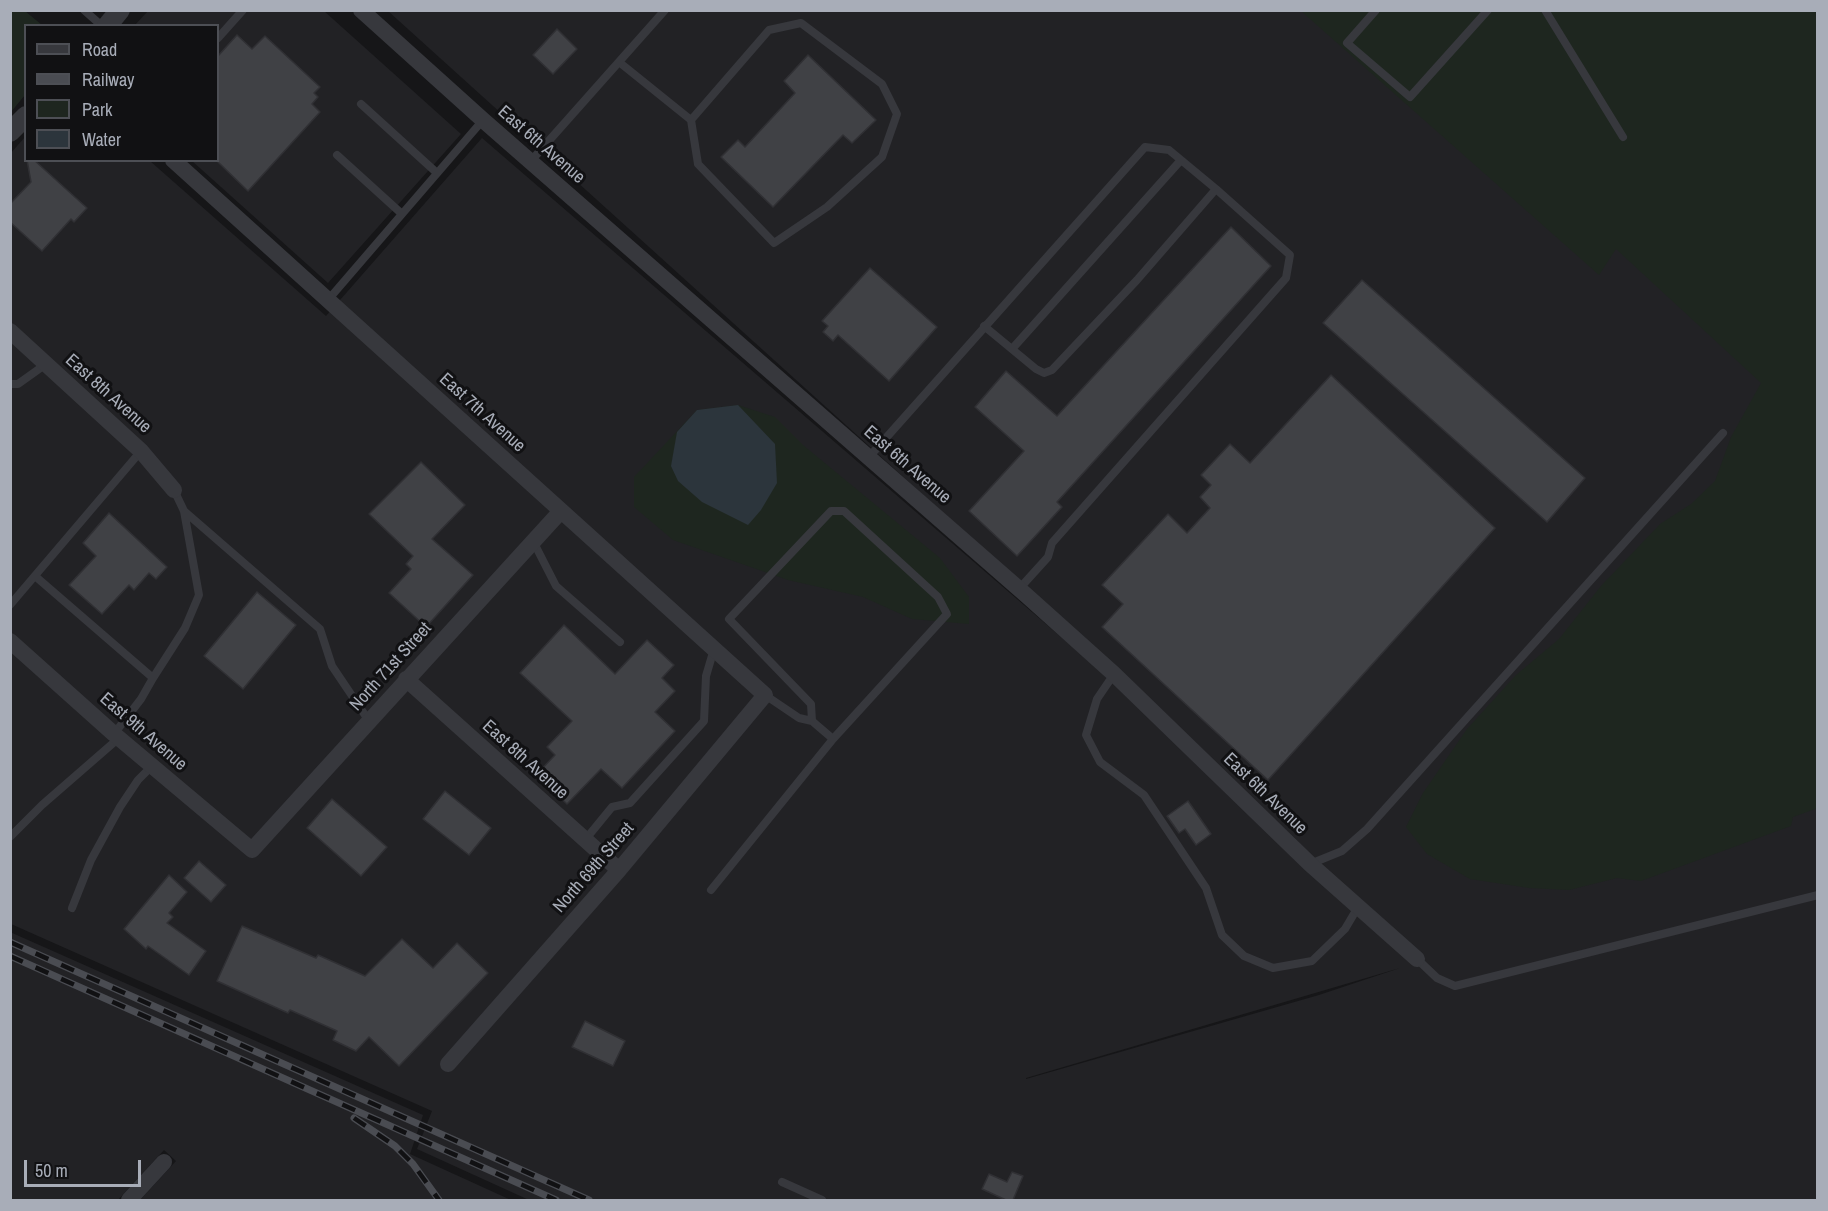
<!DOCTYPE html>
<html>
<head>
<meta charset="utf-8">
<style>
  body { margin:0 }
  #map { position:relative; width:1828px; height:1211px; overflow:hidden; background:#161618; font-family:"Archivo Narrow",sans-serif }
  canvas { display:block }
  .frame { position:absolute; inset:0; border:12px solid #a8adb8; pointer-events:none }
  .legend { position:absolute; left:24px; top:24px; width:195px; height:138px; box-sizing:border-box; background:#111113; border:2px solid #4d4f55; margin:0; padding:8px 10px; list-style:none; font-size:18px; color:#a8adb8 }
  .legend li { display:flex; align-items:center; gap:12px; height:30px }
  .legend b { width:30px; border:2px solid #4d4f55 }
  .scale { position:absolute; left:24px; top:1160px; width:117px; height:27px; box-sizing:border-box; border:3px solid #a8adb8; border-top:0; padding-left:8px; font-size:18px; line-height:21px; white-space:nowrap; color:#a8adb8; -webkit-text-stroke:4px #111113; paint-order:stroke }
</style>
</head>
<body>
<div id="map">
<canvas width="1828" height="1211"></canvas>
<div class="frame"></div>
<ul class="legend">
<li><b style="height:8px;background:#37383d"></b>Road</li>
<li><b style="height:8px;background:#4a4c52"></b>Railway</li>
<li><b style="height:16px;background:#1e261f"></b>Park</li>
<li><b style="height:16px;background:#2c353c"></b>Water</li>
</ul>
<div class="scale">50 m</div>
</div>
<script>
const c = document.querySelector('canvas').getContext('2d');
c.lineJoin = 'round';
function fill(path, color) {
  c.fillStyle = color;
  c.fill(path, 'evenodd');
}
function poly(rows) {
  const path = new Path2D();
  for (const r of rows) {
    path.moveTo(r[0], r[1]);
    for (let i = 2; i < r.length; i += 2) path.lineTo(r[i], r[i + 1]);
  }
  return path;
}
function trace(path, color, width, dash) {
  c.strokeStyle = color;
  c.lineWidth = width;
  c.lineCap = dash ? 'butt' : 'round';
  c.setLineDash(dash || []);
  c.stroke(path);
}
function label(font, color, halo, rows, align = 'center') {
  c.font = font + ' "Archivo Narrow",sans-serif';
  c.lineWidth = 6;
  c.setLineDash([]);
  c.textBaseline = 'middle';
  c.strokeStyle = halo;
  c.fillStyle = color;
  for (const [text, x, y, turn = 0] of rows) {
    c.save();
    c.translate(x, y);
    c.rotate((+turn || 0) * Math.PI / 180);
    c.textAlign = isNaN(turn) ? turn : align;
    if (halo) c.strokeText(text, 0, 0);
    c.fillText(text, 0, 0);
    c.restore();
  }
}
fill(poly([
  [148,11,324,11,461,134,328,283,192,161,218,160,218,26,134,26],
  [388,11,1817,11,1817,1200,529,1200,417,1149,432,1111,11,924,10,154,25,137,26,160,150,161,326,316,482,138,1300,843,1014,577],
  [1400,968,1319,995,1026,1079,1026,1078],
  [10,932,423,1115,410,1154,511,1200,140,1200,176,1161,164,1150,118,1200,11,1200]
]), '#222225');
fill(poly([
  [11,10,25,11,42,25,26,26,25,95,11,112],
  [1301,11,1817,11,1818,808,1793,817,1791,826,1641,881,1617,878,1569,890,1529,888,1470,879,1427,854,1406,827,1423,793,1467,729,1516,675,1559,639,1601,586,1660,524,1691,504,1715,481,1731,437,1761,383,1616,249,1599,275],
  [738,405,775,417,803,445,940,558,969,597,969,624,912,619,863,597,788,580,673,540,634,507,634,477,697,410]
]), '#1e261f');
fill(poly([
  [738,405,775,444,777,483,761,510,748,525,702,502,678,481,671,466,677,432,697,410]
]), '#2c353c');
const building = poly([
  [557,29,577,49,553,74,533,55,557,29],
  [237,35,252,49,265,36,320,87,314,93,318,97,312,104,320,112,248,191,218,162,218,56,237,35],
  [808,55,876,120,852,143,843,135,773,207,721,157,738,140,745,147,795,93,784,81,808,55],
  [27,160,34,160,87,208,74,222,71,219,42,251,10,222,10,204,31,182,27,160],
  [1231,227,1271,266,1057,502,1062,507,1017,556,969,511,1024,451,975,407,1006,371,1057,416,1231,227],
  [870,268,937,327,889,381,838,335,833,341,823,332,828,326,822,321,870,268],
  [1362,280,1585,478,1547,522,1323,323,1362,280],
  [1331,375,1495,528,1268,780,1102,627,1123,604,1102,585,1168,514,1187,533,1210,508,1200,497,1211,485,1201,475,1230,444,1250,463,1331,375],
  [421,462,465,505,432,539,473,575,426,627,389,593,411,569,406,564,413,556,369,514,421,462],
  [109,513,167,567,156,579,149,573,134,590,129,585,102,614,69,585,96,556,83,543,109,513],
  [257,592,296,625,243,689,204,656,257,592],
  [564,625,615,674,647,640,674,665,662,678,675,691,655,712,675,731,622,788,601,769,567,804,536,775,555,755,547,747,572,721,520,673,564,625],
  [445,791,491,828,469,855,423,819,445,791],
  [332,799,387,847,361,876,307,828,332,799],
  [1188,801,1211,834,1196,845,1185,829,1179,833,1167,816,1188,801],
  [199,861,226,885,211,902,184,878,199,861],
  [169,875,187,892,169,913,173,917,167,923,206,951,189,975,148,946,146,949,124,929,169,875],
  [242,926,316,958,318,955,365,976,402,939,433,968,457,943,488,973,399,1066,369,1037,356,1051,333,1040,337,1031,290,1010,288,1013,217,981,242,926],
  [585,1021,625,1041,613,1066,572,1047,585,1021],
  [1012,1172,1023,1176,1013,1200,1006,1200,982,1189,989,1174,1007,1182,1012,1172]
]);
fill(building, '#404145');
trace(building, '#303034', 1.5);
trace(poly([
  [84,10,102,26],
  [1376,10,1347,43,1410,97,1488,10],
  [1545,10,1623,137],
  [218,38,243,10],
  [619,62,691,120,698,164,774,243,827,207,882,157,897,114,882,84,801,23,769,30,691,120],
  [361,104,437,173],
  [337,155,402,214],
  [530,162,665,10],
  [328,300,483,120],
  [984,326,1036,369,1044,373,1052,370,1137,280,1216,189],
  [1012,349,1181,160],
  [10,384,18,384,46,364],
  [869,457,1145,147,1169,150,1216,189,1290,255,1286,278,1052,543,1048,557,1019,589],
  [184,511,320,629,332,666,369,721],
  [533,541,556,586,620,642],
  [35,576,153,678,141,699,114,734],
  [10,605,141,451],
  [1114,674,1097,699,1086,735,1100,762,1144,795,1206,888,1222,935,1244,956,1273,968,1312,961,1345,929,1358,907],
  [153,678,185,628,199,595,184,511,174,490],
  [765,695,799,718,812,721,833,739,947,614,938,597,844,511,831,511,729,619,811,704,812,721],
  [10,837,42,805,119,738],
  [585,840,612,807,630,803,704,721,706,676,714,649],
  [1310,864,1342,851,1367,829,1723,433],
  [711,890,833,739],
  [72,908,91,860,120,807,138,780,152,766],
  [1417,959,1437,978,1455,986,1818,895],
  [782,1182,822,1200]
]), '#37383d', 8);
trace(poly([
  [361,10,483,120,1026,595,1114,674,1310,864,1417,959],
  [173,160,765,695,619,870,448,1064],
  [10,331,141,451,174,490],
  [10,641,114,734,252,850,561,511],
  [406,679,619,870],
  [129,1200,164,1162]
]), '#37383d', 16);
trace(poly([
  [107,26,120,10],
  [10,132,26,116]
]), '#37383d', 20);
const rail = poly([
  [10,942,589,1200],
  [10,956,556,1200],
  [354,1118,395,1146,413,1164,439,1200]
]);
trace(rail, '#4a4c52', 7);
trace(rail, '#111113', 4.5, [14]);
label('18px', '#a8adb8', '#111113', [
  ["East 6th Avenue",541,145,41],
  ["East 8th Avenue",108,394,42],
  ["East 7th Avenue",482,413,42],
  ["East 6th Avenue",907,465,41],
  ["North 71st Street",391,667,-48],
  ["East 9th Avenue",143,732,41],
  ["East 8th Avenue",525,760,42],
  ["East 6th Avenue",1265,794,44],
  ["North 69th Street",594,868,-49]
]);
</script>
</body>
</html>
